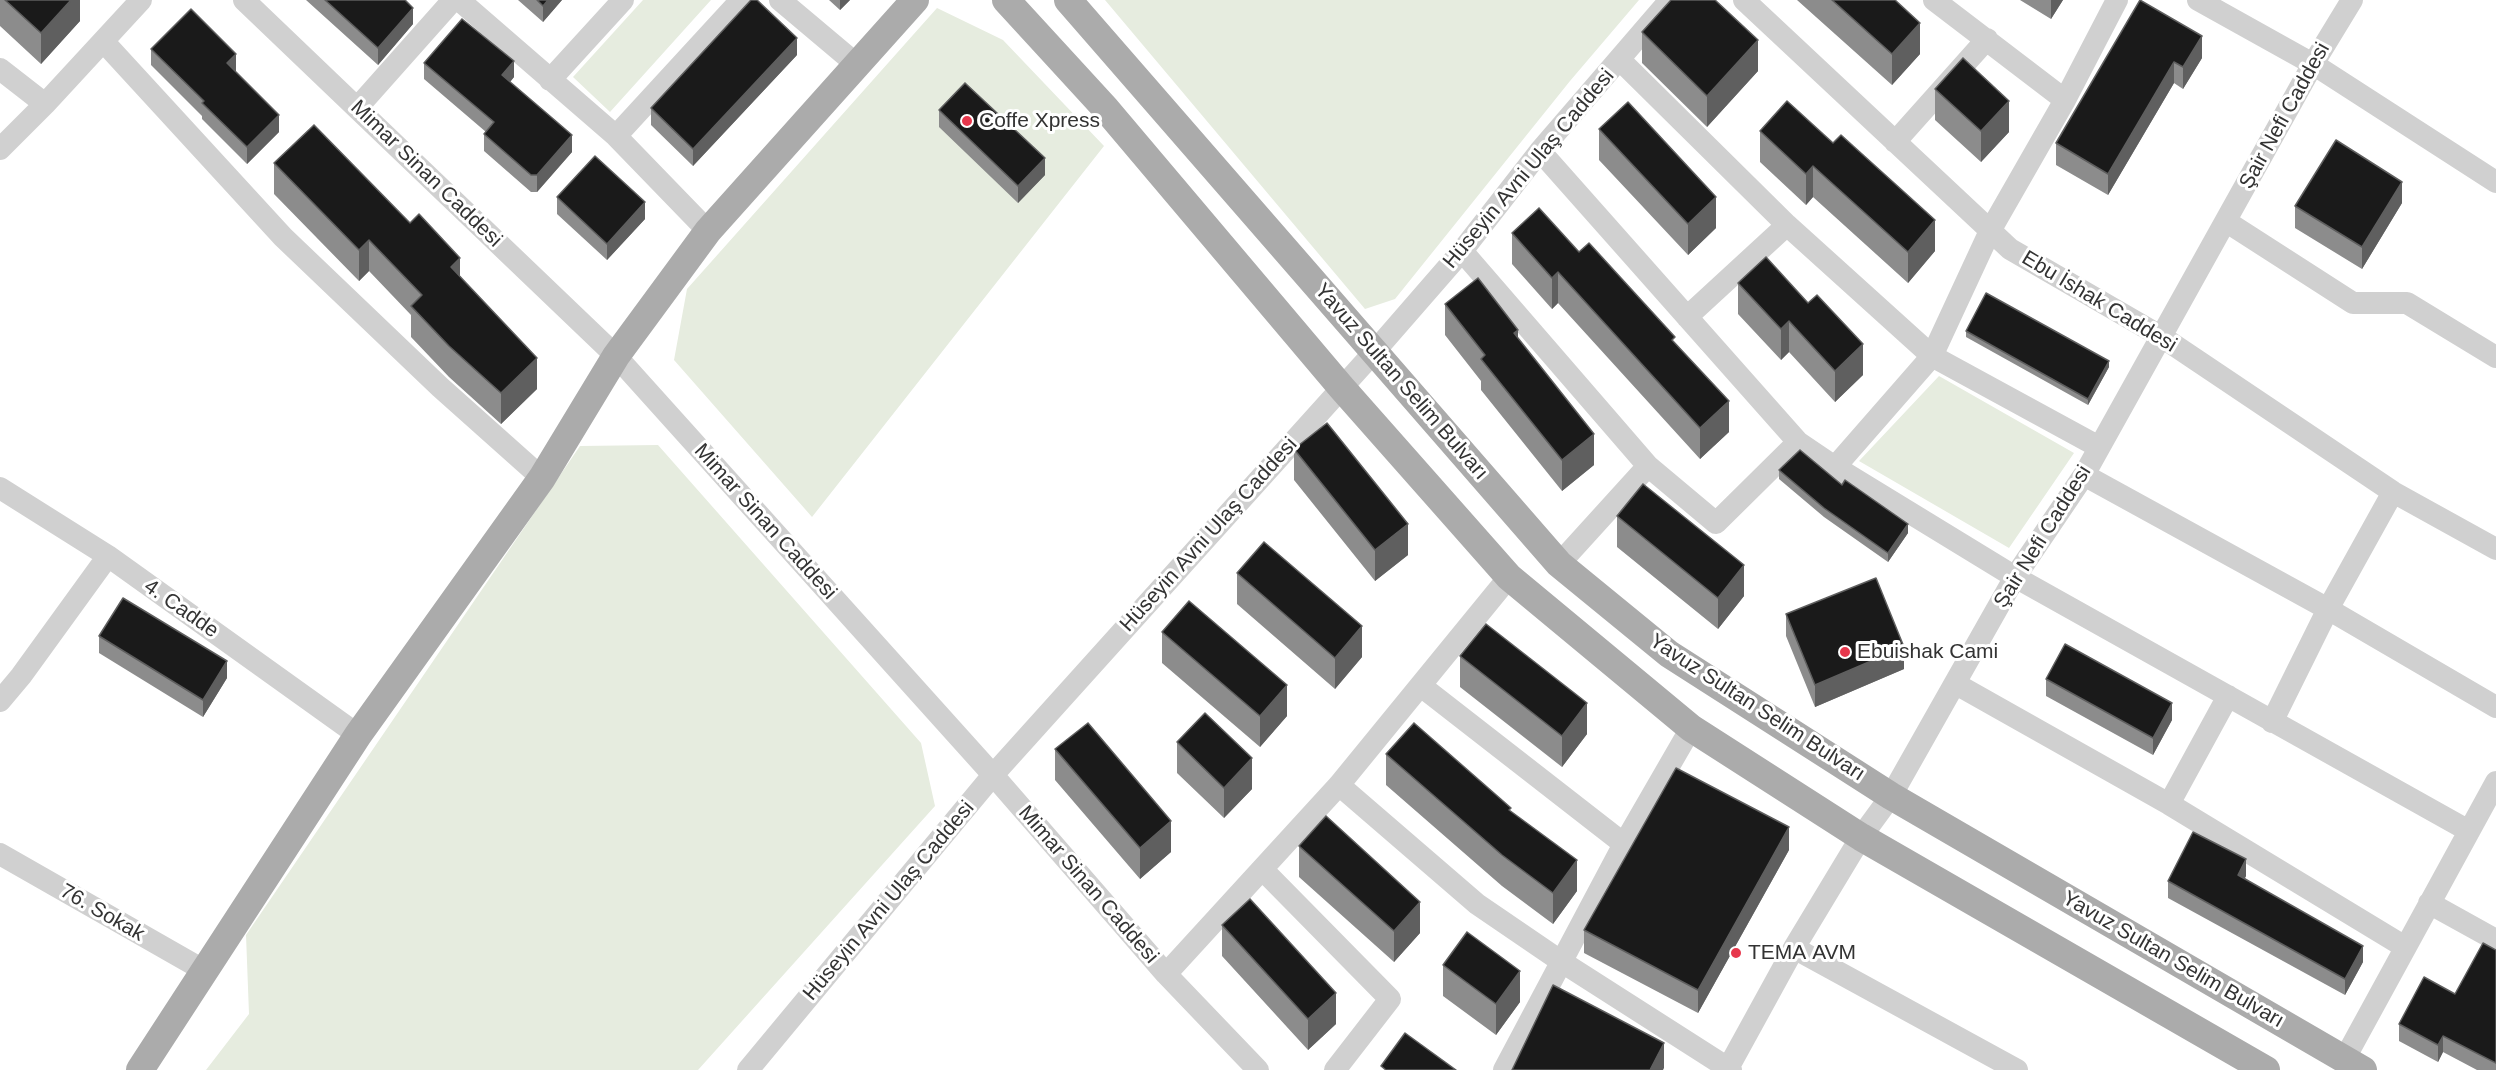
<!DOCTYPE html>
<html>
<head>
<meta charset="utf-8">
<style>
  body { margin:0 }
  canvas { display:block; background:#fff }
</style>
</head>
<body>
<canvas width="2496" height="1070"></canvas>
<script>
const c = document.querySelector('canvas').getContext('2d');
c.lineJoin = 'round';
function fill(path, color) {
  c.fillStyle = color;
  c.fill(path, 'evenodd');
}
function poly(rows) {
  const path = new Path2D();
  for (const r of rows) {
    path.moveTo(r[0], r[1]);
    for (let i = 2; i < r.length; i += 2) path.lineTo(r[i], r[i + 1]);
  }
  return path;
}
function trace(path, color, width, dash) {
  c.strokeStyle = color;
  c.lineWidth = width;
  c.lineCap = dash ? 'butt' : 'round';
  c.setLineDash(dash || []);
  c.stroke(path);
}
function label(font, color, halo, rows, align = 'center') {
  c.font = font + ' Helvetica,sans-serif';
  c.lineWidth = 6;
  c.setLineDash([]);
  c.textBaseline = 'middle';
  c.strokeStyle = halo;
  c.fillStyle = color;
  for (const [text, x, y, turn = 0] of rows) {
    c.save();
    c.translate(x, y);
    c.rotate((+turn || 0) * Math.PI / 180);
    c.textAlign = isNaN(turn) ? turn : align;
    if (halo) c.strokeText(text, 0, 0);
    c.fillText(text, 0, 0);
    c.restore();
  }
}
fill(poly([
  [643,0,711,0,610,112,573,77],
  [1105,0,1639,0,1570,81,1395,299,1365,309],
  [937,8,1003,40,1104,146,812,517,674,360,687,289],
  [1939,376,2074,453,2009,548,1859,461],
  [658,445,921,743,935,806,698,1070,206,1070,249,1014,246,935,580,446]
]), '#e6ecdf');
trace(poly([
  [244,0,616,356,993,775,1166,974,1258,1070],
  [459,0,616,136,708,231],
  [780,0,856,64],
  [1744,0,2010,249,2162,337,2393,492,2496,549],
  [1934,0,2065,100],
  [2198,0,2313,64,2496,182],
  [103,41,283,237,440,387,542,478],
  [1620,60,1787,225,1932,356,1990,231,2065,100,2117,0],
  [0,69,45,104],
  [550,80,623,0],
  [357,108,453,0],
  [616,136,741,0],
  [1895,142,1987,39],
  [0,149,45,104,141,0],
  [1540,151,1798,442,1835,467,1932,356,2099,447],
  [2227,222,2353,303,2407,303,2496,357],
  [1462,251,1648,466,1716,523,1798,442],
  [1687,317,1787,225],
  [1835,467,2015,577,2469,831],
  [2084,475,2328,609,2496,707],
  [0,488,108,556,358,735],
  [1559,564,1648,466],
  [1956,684,2169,804,2405,947],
  [1421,686,1624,844],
  [0,701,21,676,108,556],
  [2272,722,2328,609,2393,492],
  [1339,785,1477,904,1562,962,1731,1070],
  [2169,804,2228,696],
  [0,854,205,971],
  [1263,870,1390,999,1335,1070],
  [2429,903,2496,940],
  [1794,948,2017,1070],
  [1166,974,1339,785,1509,577],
  [2344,1060,2496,782],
  [748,1070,993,775,1375,351,1462,251,1540,151,1670,0],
  [1504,1070,1624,844,1691,728],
  [1727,1070,1794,948,1861,837,1891,796,2015,577,2084,475,2313,64,2352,0]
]), '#d0d0d0', 22);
trace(poly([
  [1006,0,1106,109,1341,387,1509,577,1691,728,1861,837,2266,1070],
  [1068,0,1559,564,1669,654,1891,796,2363,1070],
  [140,1070,358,735,542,478,616,356,708,231,915,0]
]), '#ababab', 28);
fill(poly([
  [0,0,80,0,80,21,41,64,0,26],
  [306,0,405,0,413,24,378,65],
  [518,0,562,0,543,22],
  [829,0,850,0,840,10],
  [1797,0,1895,0,1920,54,1892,85],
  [2020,0,2063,0,2051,19],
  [1642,32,1758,71,1707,127,1642,63],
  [2202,36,2202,58,2183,89,2174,83,2108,195,2056,165,2056,143],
  [151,49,236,71,235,71,279,132,247,164,202,119,202,116,151,65],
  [797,55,693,166,651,125,651,108],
  [424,63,514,77,510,82,572,152,537,192,531,192,484,151,484,134,486,132,424,79],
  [1935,89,2009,132,1981,162,1935,120],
  [1787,101,1935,251,1908,283,1813,197,1806,205,1760,162,1760,131],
  [939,110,1045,175,1018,203,939,127],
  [1599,129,1716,228,1688,255,1599,160],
  [274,163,460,276,537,389,501,424,449,377,411,337,411,315,369,271,359,281,274,194],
  [557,197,645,219,607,260,557,214],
  [2402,203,2362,269,2295,228,2295,206],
  [1512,233,1675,343,1729,432,1700,459,1558,303,1552,309,1512,264],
  [1738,283,1863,375,1835,402,1789,352,1781,360,1738,314],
  [1445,304,1518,339,1594,465,1562,491,1481,390,1481,381,1445,335],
  [1966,331,2109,367,2088,405,1966,337],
  [1294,449,1408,555,1375,581,1294,480],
  [1779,470,1842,485,1908,533,1888,562,1824,517,1779,479],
  [1617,516,1744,596,1718,629,1617,547],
  [1237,573,1362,657,1335,689,1237,604],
  [1786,614,1904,669,1815,707,1786,636],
  [1162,632,1287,716,1260,747,1162,663],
  [99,636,227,678,203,717,99,653],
  [1460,656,1587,734,1562,767,1460,687],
  [2046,679,2172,720,2153,755,2046,696],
  [1177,742,1252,789,1224,818,1177,773],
  [1055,749,1171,852,1140,879,1055,780],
  [1386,754,1511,812,1577,891,1553,924,1502,886,1386,785],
  [1299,846,1420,933,1394,962,1299,877],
  [1789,850,1698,1013,1584,953,1584,930],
  [2246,876,2245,878,2363,962,2345,995,2168,898,2168,881],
  [1222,925,1336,1024,1308,1050,1222,956],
  [2496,950,2496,1070,2477,1070,2443,1052,2438,1062,2399,1041,2399,1024,2455,994],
  [1443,965,1520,1002,1496,1035,1443,996]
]), '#8c8c8c');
fill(poly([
  [71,0,80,0,80,21,41,64,41,33],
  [548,0,562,0,543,22,543,6],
  [840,0,850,0,840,10],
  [2051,0,2063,0,2051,19],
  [413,8,413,24,378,65,378,48],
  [1920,23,1920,54,1892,85,1892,54],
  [2202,36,2202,58,2183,89,2183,67],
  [797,38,797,55,693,166,693,149],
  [1758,40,1758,71,1707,127,1707,96],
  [236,54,236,71,227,80,227,63],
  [514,61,514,77,502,92,502,75],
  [2174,62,2174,83,2108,195,2108,174],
  [2009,101,2009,132,1981,162,1981,131],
  [279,115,279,132,247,164,247,147],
  [572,135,572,152,537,192,537,175],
  [1045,158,1045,175,1018,203,1018,186],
  [1813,166,1813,197,1806,205,1806,174],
  [2402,182,2402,203,2362,269,2362,247],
  [1716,197,1716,228,1688,255,1688,224],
  [645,202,645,219,607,260,607,244],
  [1935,220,1935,251,1908,283,1908,252],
  [369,240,369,271,359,281,359,250],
  [460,258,460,289,451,267],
  [1558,272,1558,303,1552,309,1552,278],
  [1789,321,1789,352,1781,360,1781,329],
  [1518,330,1518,361,1514,333],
  [1863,344,1863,375,1835,402,1835,371],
  [537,358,537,389,501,424,501,393],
  [2109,361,2109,367,2088,405,2088,399],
  [1729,401,1729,432,1700,459,1700,428],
  [1594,434,1594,465,1562,491,1562,460],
  [1408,524,1408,555,1375,581,1375,550],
  [1908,524,1908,533,1888,562,1888,553],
  [1744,565,1744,596,1718,629,1718,598],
  [1362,626,1362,657,1335,689,1335,658],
  [1904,647,1904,669,1815,707,1815,685],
  [227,661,227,678,203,717,203,700],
  [1287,685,1287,716,1260,747,1260,716],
  [1587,703,1587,734,1562,767,1562,736],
  [2172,703,2172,720,2153,755,2153,738],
  [1252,758,1252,789,1224,818,1224,788],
  [1171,821,1171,852,1140,879,1140,848],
  [1789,827,1789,850,1698,1013,1698,990],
  [2246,859,2246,876,2238,891,2238,875],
  [1577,860,1577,891,1553,924,1553,893],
  [1420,902,1420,933,1394,962,1394,931],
  [2363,946,2363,962,2345,995,2345,979],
  [1520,971,1520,1002,1496,1035,1496,1004],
  [1336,993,1336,1024,1308,1050,1308,1019],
  [2443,1036,2443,1052,2438,1062,2438,1045],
  [1664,1043,1664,1068,1663,1070,1650,1070]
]), '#5f5f5f');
const building = poly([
  [5,0,71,0,41,33,5,0],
  [325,0,405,0,413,8,378,48,325,0],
  [537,0,548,0,543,6,537,0],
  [751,0,757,0,797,38,693,149,651,108,751,0],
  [1671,0,1715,0,1758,40,1707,96,1642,32,1671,0],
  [1832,0,1895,0,1920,23,1892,54,1832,0],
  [2140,0,2202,36,2183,67,2174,62,2108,174,2056,143,2140,0],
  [191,9,236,54,227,63,279,115,247,147,202,103,204,101,151,49,191,9],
  [462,19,514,61,502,75,572,135,537,175,531,175,484,134,494,122,424,63,462,19],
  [1963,58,2009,101,1981,131,1935,89,1963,58],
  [965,83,1045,158,1018,186,939,110,965,83],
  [1787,101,1833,143,1841,135,1935,220,1908,252,1813,166,1806,174,1760,131,1787,101],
  [1628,102,1716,197,1688,224,1599,129,1628,102],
  [314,125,410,223,419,214,460,258,451,267,537,358,501,393,449,346,411,306,422,295,369,240,359,250,274,163,314,125],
  [2336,140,2402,182,2362,247,2295,206,2336,140],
  [595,156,645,202,607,244,557,197,595,156],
  [1539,208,1579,252,1589,243,1675,337,1672,340,1729,401,1700,428,1558,272,1552,278,1512,233,1539,208],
  [1766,257,1808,303,1817,295,1863,344,1835,371,1789,321,1781,329,1738,283,1766,257],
  [1478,278,1518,330,1514,333,1594,434,1562,460,1481,359,1485,355,1445,304,1478,278],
  [1986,293,2109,361,2088,399,1966,331,1986,293],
  [1327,423,1408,524,1375,550,1294,449,1327,423],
  [1800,450,1842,485,1845,480,1908,524,1888,553,1824,508,1779,470,1800,450],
  [1643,484,1744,565,1718,598,1617,516,1643,484],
  [1264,542,1362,626,1335,658,1237,573,1264,542],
  [1876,578,1904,647,1815,685,1786,614,1876,578],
  [123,598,227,661,203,700,99,636,123,598],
  [1189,601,1287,685,1260,716,1162,632,1189,601],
  [1486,624,1587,703,1562,736,1460,656,1486,624],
  [2065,644,2172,703,2153,738,2046,679,2065,644],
  [1205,713,1252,758,1224,788,1177,742,1205,713],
  [1088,723,1171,821,1140,848,1055,749,1088,723],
  [1414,723,1511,808,1509,810,1577,860,1553,893,1502,855,1386,754,1414,723],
  [1676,768,1789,827,1698,990,1584,930,1676,768],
  [1326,816,1420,902,1394,931,1299,846,1326,816],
  [2193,832,2246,859,2238,875,2363,946,2345,979,2168,881,2193,832],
  [1250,899,1336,993,1308,1019,1222,925,1250,899],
  [1467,932,1520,971,1496,1004,1443,965,1467,932],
  [2483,943,2496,950,2496,1063,2443,1036,2438,1045,2399,1024,2424,977,2455,994,2483,943],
  [1553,985,1664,1043,1650,1070,1512,1070,1553,985],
  [1405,1033,1456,1070,1386,1070,1381,1066,1405,1033]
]);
fill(building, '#1a1a1a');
trace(building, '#5f5f5f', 1.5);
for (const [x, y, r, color] of [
  [967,121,6,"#e7374c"],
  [1845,652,6,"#e7374c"],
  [1736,953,6,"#e7374c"]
]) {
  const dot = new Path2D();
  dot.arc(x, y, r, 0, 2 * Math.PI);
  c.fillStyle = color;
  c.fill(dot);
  trace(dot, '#fff', 2);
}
label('21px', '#333', '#fff', [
  ["Şair Nefi Caddesi",2285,116,-61],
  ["Hüseyin Avni Ulaş Caddesi",1529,169,-50],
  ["Mimar Sinan Caddesi",426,174,44],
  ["Ebu İshak Caddesi",2099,302,31],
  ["Yavuz Sultan Selim Bulvarı",1401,382,49],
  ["Mimar Sinan Caddesi",765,522,48],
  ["Hüseyin Avni Ulaş Caddesi",1209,535,-48],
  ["Şair Nefi Caddesi",2043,537,-58],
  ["4. Cadde",181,609,35],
  ["Yavuz Sultan Selim Bulvarı",1757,708,33],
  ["Mimar Sinan Caddesi",1088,885,49],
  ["Hüseyin Avni Ulaş Caddesi",889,901,-50],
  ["76. Sokak",102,913,30],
  ["Yavuz Sultan Selim Bulvarı",2173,960,30]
]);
label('21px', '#333', '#fff', [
  ["Coffe Xpress",979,121],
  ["Ebuishak Cami",1857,652],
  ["TEMA AVM",1748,953]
], 'left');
</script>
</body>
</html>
